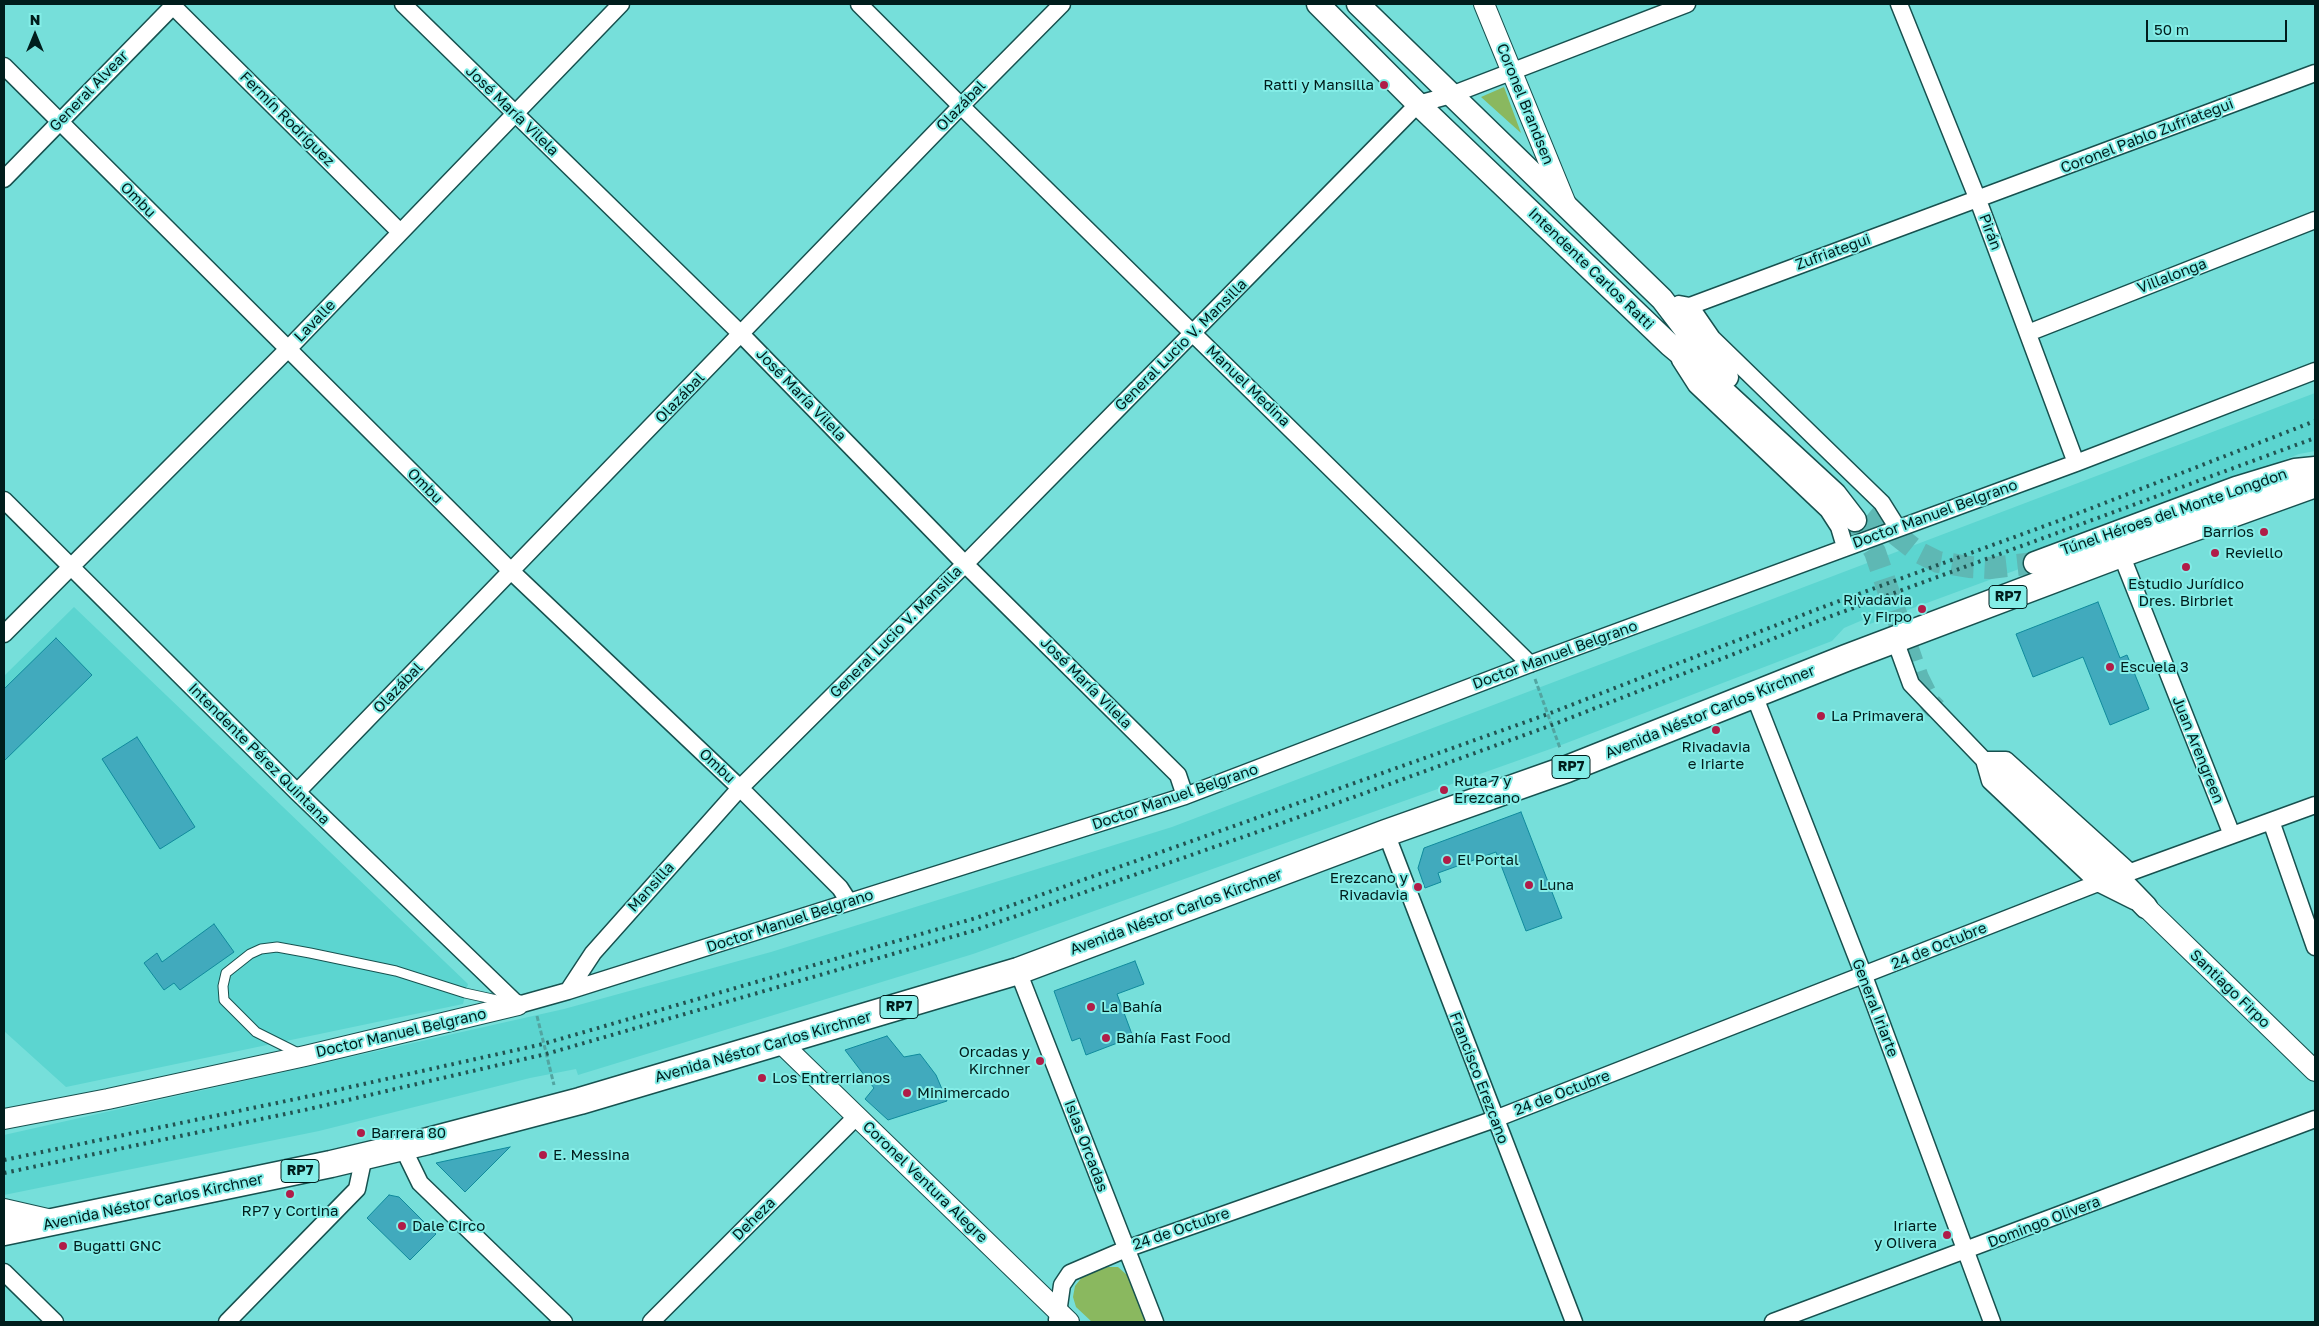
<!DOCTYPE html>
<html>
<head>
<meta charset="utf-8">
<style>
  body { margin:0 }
  #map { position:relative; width:2319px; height:1326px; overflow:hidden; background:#76dfda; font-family:"Golos Text",sans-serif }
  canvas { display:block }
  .frame { position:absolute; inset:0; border:5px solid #001d1c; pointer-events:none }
  .north { position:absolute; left:10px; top:10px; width:50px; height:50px; -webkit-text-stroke:4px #84ede7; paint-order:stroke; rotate:0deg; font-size:14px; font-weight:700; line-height:20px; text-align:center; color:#001d1c }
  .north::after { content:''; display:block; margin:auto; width:18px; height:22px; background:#001d1c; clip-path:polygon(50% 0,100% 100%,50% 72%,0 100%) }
  .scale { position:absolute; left:2146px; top:20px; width:141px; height:22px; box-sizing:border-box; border:2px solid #001d1c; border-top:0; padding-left:6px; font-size:15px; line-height:18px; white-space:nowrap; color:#001d1c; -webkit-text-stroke:4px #84ede7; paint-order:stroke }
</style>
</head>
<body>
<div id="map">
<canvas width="2319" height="1326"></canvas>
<div class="frame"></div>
<div class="north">N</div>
<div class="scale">50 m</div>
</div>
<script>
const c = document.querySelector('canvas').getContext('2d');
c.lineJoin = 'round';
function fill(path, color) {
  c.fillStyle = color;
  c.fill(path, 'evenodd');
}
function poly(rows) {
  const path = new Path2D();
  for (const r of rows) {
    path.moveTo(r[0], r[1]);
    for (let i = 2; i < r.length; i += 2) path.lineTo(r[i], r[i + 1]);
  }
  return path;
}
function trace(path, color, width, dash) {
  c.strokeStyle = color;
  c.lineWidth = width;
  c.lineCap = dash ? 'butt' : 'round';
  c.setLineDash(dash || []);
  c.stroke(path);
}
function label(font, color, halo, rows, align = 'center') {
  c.font = font + ' "Golos Text",sans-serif';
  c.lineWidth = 4;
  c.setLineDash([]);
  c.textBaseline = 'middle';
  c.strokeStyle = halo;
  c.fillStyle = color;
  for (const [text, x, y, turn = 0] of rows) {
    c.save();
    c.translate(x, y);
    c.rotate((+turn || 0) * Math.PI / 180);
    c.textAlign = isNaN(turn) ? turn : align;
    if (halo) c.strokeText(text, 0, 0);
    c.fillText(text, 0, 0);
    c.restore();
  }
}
fill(poly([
  [2315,393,2315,451,2299,454,2031,560,2030,565,1867,625,1865,619,1844,628,1832,641,1556,747,973,954,578,1075,576,1069,530,1078,319,1131,4,1195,4,1135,564,1009,771,952,1172,827],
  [74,607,468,984,463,1004,66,1087,4,1031,4,676]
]), '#5cd5d0');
fill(poly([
  [1504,87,1521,133,1481,97],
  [1108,1267,1118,1267,1127,1275,1146,1322,1092,1322,1076,1307,1073,1297,1075,1286,1083,1276]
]), '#8ab85f');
const building = poly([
  [2098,602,2120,658,2127,655,2149,709,2110,725,2083,657,2033,677,2016,634,2098,602],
  [56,638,92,675,4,761,4,689,56,638],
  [137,737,195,827,160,849,102,759,137,737],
  [1521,812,1562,918,1526,931,1496,852,1438,873,1441,882,1425,888,1418,868,1424,848,1521,812],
  [214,924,234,952,180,990,174,983,164,990,144,963,157,953,162,962,214,924],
  [1135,961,1144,984,1117,994,1133,1037,1086,1055,1080,1038,1072,1041,1054,991,1135,961],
  [887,1036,904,1057,920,1054,936,1075,947,1101,888,1120,865,1099,874,1088,845,1050,887,1036],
  [510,1147,465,1192,436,1163,510,1147],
  [389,1195,399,1197,436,1234,410,1260,367,1218,389,1195]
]);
fill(building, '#41aabd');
trace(building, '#108a9c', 1);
trace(poly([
  [1869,513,1918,552,1938,562,1969,567,1990,568,2035,563],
  [1855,520,1875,552,1918,678,1931,704,1936,709]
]), '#5eb8b4', 22, [22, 11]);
const service = poly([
  [300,1054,256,1032,224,1000,223,986,226,973,250,954,261,949,277,947,310,953,396,971,465,993,506,1002]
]);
const minor = poly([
  [403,4,741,334,965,564,1178,775,1185,796],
  [859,4,961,106,1530,664],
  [1899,4,1978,200,2076,463],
  [173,6,400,232],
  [4,66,511,571,740,788,840,888,849,902],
  [4,179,175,4],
  [1679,304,1690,306,1712,338,1882,503,1897,527],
  [1690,306,2315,73],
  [2028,333,2315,220],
  [1680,360,1696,385,1828,510,1839,527,1845,547],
  [4,500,297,792,518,1005,568,991,1185,796,1530,664,2076,463,2315,371],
  [2121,554,2232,835],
  [4,634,288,349,621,4],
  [1895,640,1911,684,1984,760,1990,781,2098,883,2134,901],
  [1754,695,1864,976,1992,1322],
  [1984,760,2006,760,2130,872],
  [297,792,961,106,1062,4],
  [2271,821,2315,947],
  [1386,833,1574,1322],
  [2117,877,2315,805],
  [1018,971,1155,1322],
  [568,991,593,953,740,788,965,564,1418,104,1451,95,1687,4],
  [402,1146,420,1183,564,1322],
  [4,1272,55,1322],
  [1057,1320,1062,1285,1070,1273,1126,1249,1495,1119,2098,883],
  [227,1322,357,1189,364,1156],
  [651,1322,857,1116],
  [1773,1322,2315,1119]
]);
const tertiary = poly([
  [1484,4,1566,204],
  [2146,907,2315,1071],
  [780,1042,1069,1322],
  [4,1119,108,1099,305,1056,518,1005],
  [4,1209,52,1220]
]);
const secondary = poly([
  [1318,4,1418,104,1670,345,1707,376,1835,494,1855,520],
  [1358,4,1662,299,1698,346,1727,377],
  [2035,563,2236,488,2295,470,2315,468],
  [1998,769,2117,877,2146,907]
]);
const primary = poly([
  [4,1232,331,1164,428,1141,580,1101,1018,971,1386,833,1567,769,1846,658,2121,554,2315,484]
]);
trace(service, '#17514f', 11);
trace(minor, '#17514f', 19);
trace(tertiary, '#17514f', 22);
trace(secondary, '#17514f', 25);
trace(primary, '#17514f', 29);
trace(poly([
  [1535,679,1560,748],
  [537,1016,554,1085]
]), '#52a5a1', 3, [5, 2.5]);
trace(service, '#fff', 9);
trace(minor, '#fff', 16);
trace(tertiary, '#fff', 20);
trace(secondary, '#fff', 22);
trace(primary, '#fff', 26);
trace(poly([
  [4,1160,310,1096,543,1044,976,918,1548,714,1823,607,2061,520,2315,421],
  [4,1173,309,1109,546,1054,976,930,1263,830,1552,725,1826,618,2315,438]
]), '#225452', 4, [2.5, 5]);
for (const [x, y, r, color] of [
  [1384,85,5,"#b01d48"],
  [2264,532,5,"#b01d48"],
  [2215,553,5,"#b01d48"],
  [2186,567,5,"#b01d48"],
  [1922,609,5,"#b01d48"],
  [2110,667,5,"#b01d48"],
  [1821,716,5,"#b01d48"],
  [1716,730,5,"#b01d48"],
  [1444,790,5,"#b01d48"],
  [1447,860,5,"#b01d48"],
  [1529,885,5,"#b01d48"],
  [1418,887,5,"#b01d48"],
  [1091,1007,5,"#b01d48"],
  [1106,1038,5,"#b01d48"],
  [1040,1061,5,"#b01d48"],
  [762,1078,5,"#b01d48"],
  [907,1093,5,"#b01d48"],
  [361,1133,5,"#b01d48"],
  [543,1155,5,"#b01d48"],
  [290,1194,5,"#b01d48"],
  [402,1226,5,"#b01d48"],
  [1947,1235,5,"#b01d48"],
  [63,1246,5,"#b01d48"]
]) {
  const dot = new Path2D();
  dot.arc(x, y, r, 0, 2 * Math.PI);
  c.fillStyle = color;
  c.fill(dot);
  trace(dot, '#84ede7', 2);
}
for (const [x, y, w] of [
  [2008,597,38],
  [1571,767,38],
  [899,1007,38],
  [300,1171,38]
]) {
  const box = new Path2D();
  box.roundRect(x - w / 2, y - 11.5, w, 23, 4);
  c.fillStyle = '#84ede7';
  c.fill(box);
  trace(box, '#001d1c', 1);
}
label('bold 14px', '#001d1c', null, [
  ["RP7",2008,597],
  ["RP7",1571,767],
  ["RP7",899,1007],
  ["RP7",300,1171]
]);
label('15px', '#001d1c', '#84ede7', [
  ["Ratti y Mansilla",1374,85,"right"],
  ["Barrios",2254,532,"right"],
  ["Reviello",2225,553],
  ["Estudio Jurídico",2186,584,"center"],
  ["Dres. Birbriet",2186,601,"center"],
  ["Rivadavia",1912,600,"right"],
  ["y Firpo",1912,617,"right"],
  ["Escuela 3",2120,667],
  ["La Primavera",1831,716],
  ["Rivadavia",1716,747,"center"],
  ["e Iriarte",1716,764,"center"],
  ["Ruta 7 y",1454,781],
  ["Erezcano",1454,798],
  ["El Portal",1457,860],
  ["Erezcano y",1408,878,"right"],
  ["Rivadavia",1408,895,"right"],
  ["Luna",1539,885],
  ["La Bahía",1101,1007],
  ["Bahía Fast Food",1116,1038],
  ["Orcadas y",1030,1052,"right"],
  ["Kirchner",1030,1069,"right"],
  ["Los Entrerrianos",772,1078],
  ["Minimercado",917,1093],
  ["Barrera 80",371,1133],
  ["E. Messina",553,1155],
  ["RP7 y Cortina",290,1211,"center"],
  ["Dale Circo",412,1226],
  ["Iriarte",1937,1226,"right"],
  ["y Olivera",1937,1243,"right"],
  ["Bugatti GNC",73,1246]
], 'left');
label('15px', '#001d1c', '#84ede7', [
  ["General Alvear",89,91,-46],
  ["Coronel Brandsen",1525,104,68],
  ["Olazábal",961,106,-46],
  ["José María Vilela",512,111,44],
  ["Fermín Rodríguez",287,119,45],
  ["Coronel Pablo Zufriategui",2147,136,-21],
  ["Ombu",138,200,45],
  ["Pirán",1990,232,69],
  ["Zufriategui",1833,252,-20],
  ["Intendente Carlos Ratti",1591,269,44],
  ["Villalonga",2172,276,-21],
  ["Lavalle",315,321,-46],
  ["General Lucio V. Mansilla",1181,345,-45],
  ["Manuel Medina",1248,386,44],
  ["José María Vilela",801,395,46],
  ["Olazábal",680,398,-46],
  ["Ombu",425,486,45],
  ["Túnel Héroes del Monte Longdon",2174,512,-19],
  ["Doctor Manuel Belgrano",1935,514,-20],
  ["General Lucio V. Mansilla",896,632,-45],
  ["Doctor Manuel Belgrano",1555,655,-20],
  ["José María Vilela",1086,683,45],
  ["Olazábal",398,688,-46],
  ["Avenida Néstor Carlos Kirchner",1710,712,-22],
  ["Juan Arengreen",2198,750,68],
  ["Intendente Pérez Quintana",259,754,45],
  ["Ombu",717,766,43],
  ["Doctor Manuel Belgrano",1175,797,-19],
  ["Mansilla",651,887,-48],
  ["Avenida Néstor Carlos Kirchner",1176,912,-20],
  ["Doctor Manuel Belgrano",790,921,-18],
  ["24 de Octubre",1939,946,-22],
  ["Santiago Firpo",2230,989,44],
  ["General Iriarte",1875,1008,69],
  ["Doctor Manuel Belgrano",401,1033,-13],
  ["Avenida Néstor Carlos Kirchner",763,1047,-16],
  ["Francisco Erezcano",1479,1078,69],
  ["24 de Octubre",1562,1093,-21],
  ["Islas Orcadas",1086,1146,69],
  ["Coronel Ventura Alegre",925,1182,44],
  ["Avenida Néstor Carlos Kirchner",153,1202,-12],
  ["Deheza",754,1219,-45],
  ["Domingo Olivera",2044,1222,-21],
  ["24 de Octubre",1181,1229,-19]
]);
</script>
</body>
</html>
